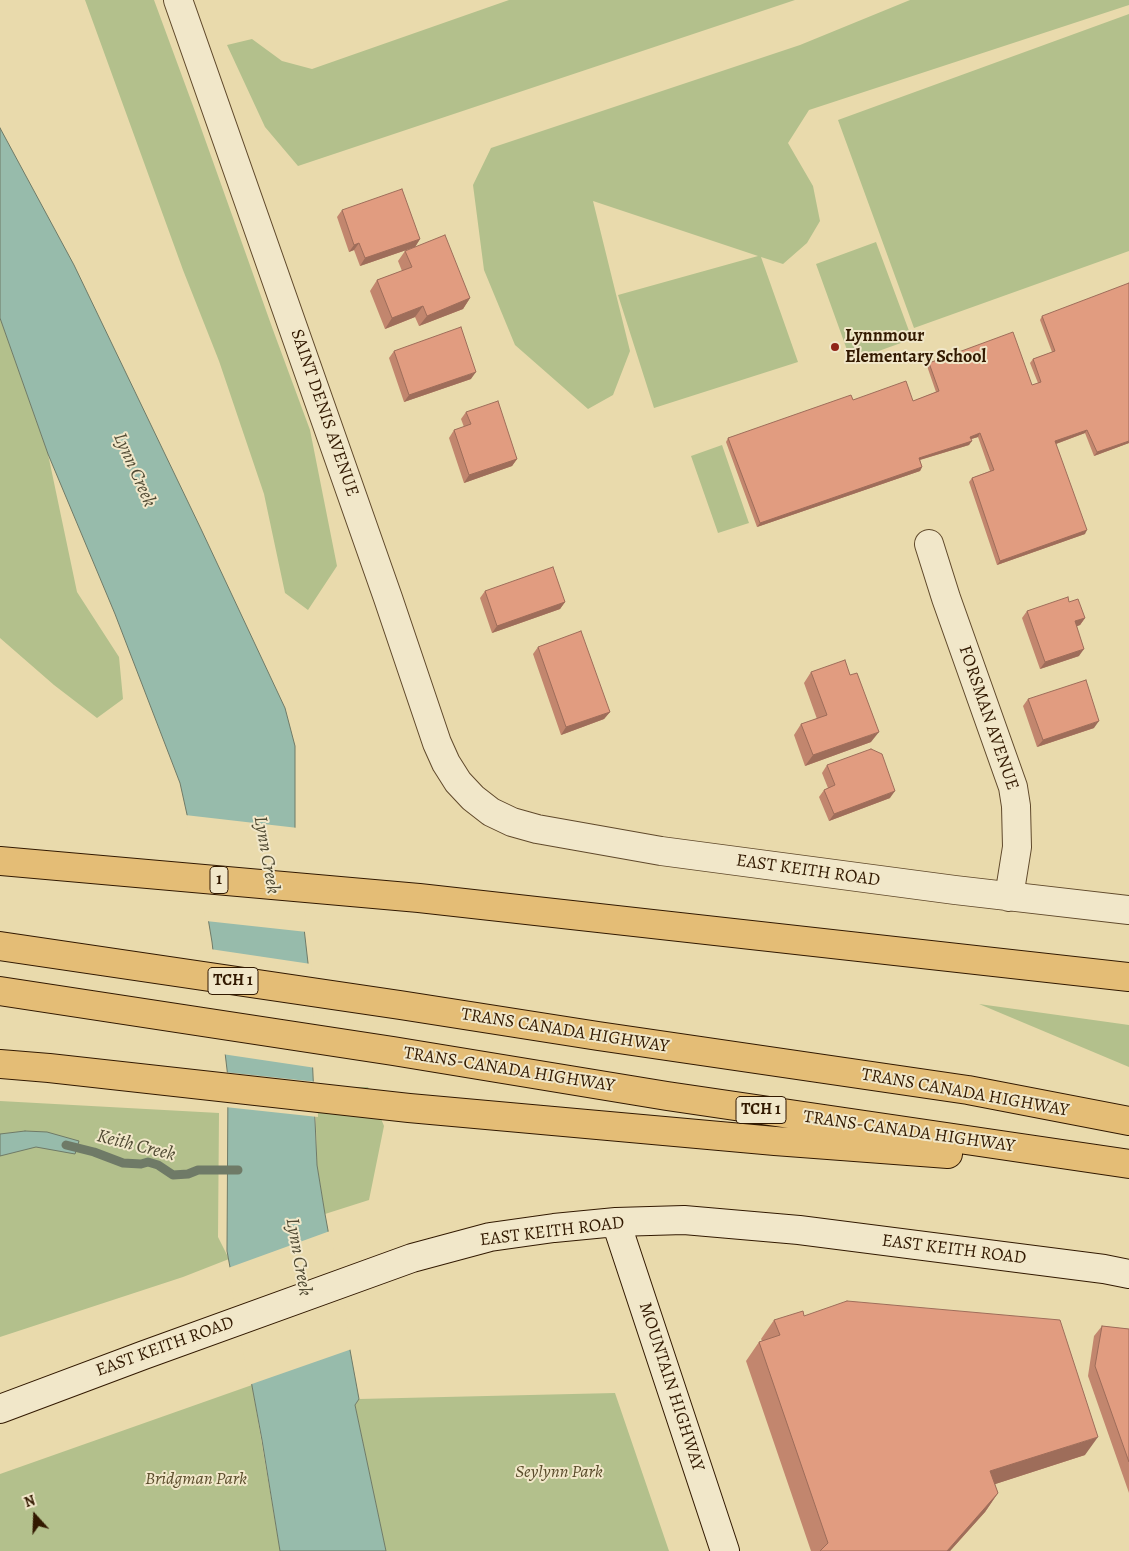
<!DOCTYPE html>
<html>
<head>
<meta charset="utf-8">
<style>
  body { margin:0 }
  #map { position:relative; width:1129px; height:1551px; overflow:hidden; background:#e9daac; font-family:Alegreya,serif }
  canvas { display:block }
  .north { position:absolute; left:10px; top:1491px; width:50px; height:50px; -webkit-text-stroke:4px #f1e7c9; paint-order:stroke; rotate:340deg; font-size:14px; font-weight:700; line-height:20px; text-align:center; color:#321900 }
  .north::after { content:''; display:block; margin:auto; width:18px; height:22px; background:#321900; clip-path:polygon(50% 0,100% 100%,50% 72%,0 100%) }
</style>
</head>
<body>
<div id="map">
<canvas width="1129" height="1551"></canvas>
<div class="north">N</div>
</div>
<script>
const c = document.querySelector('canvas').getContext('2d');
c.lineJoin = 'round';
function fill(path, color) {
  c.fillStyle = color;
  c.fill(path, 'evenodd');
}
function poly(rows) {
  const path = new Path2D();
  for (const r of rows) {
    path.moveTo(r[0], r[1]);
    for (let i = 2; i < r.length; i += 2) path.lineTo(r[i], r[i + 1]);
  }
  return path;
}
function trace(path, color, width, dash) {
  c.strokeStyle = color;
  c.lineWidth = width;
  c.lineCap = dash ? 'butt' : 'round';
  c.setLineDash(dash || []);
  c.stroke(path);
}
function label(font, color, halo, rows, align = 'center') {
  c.font = font + ' Alegreya,serif';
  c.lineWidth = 4;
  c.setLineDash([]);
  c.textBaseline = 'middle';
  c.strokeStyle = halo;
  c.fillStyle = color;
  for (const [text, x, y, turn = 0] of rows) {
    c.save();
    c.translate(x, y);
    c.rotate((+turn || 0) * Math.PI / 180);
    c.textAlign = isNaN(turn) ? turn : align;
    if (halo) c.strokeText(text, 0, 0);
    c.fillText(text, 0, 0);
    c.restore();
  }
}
fill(poly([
  [85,0,154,0,196,114,273,330,310,430,337,566,308,610,285,593,264,494,219,361,183,270],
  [509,0,795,0,298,166,265,127,227,45,252,39,282,61,312,69],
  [910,0,1129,0,1129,5,809,110,788,143,813,186,820,221,807,243,783,264,761,257,798,362,654,408,618,295,758,256,593,201,630,351,613,395,588,409,515,345,484,270,473,185,491,148,800,45],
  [1129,14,1129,251,914,328,838,120],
  [876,242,912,339,851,361,816,264],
  [0,318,48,454,77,592,119,657,123,699,97,718,54,685,0,638],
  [722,445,749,523,718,533,691,456],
  [979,1004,1129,1025,1129,1067],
  [315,1087,368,1087,384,1126,369,1200,325,1214,317,1165],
  [0,1101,219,1113,218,1237,229,1259,183,1277,0,1337],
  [252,1385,280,1551,0,1551,0,1474],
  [615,1393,669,1551,386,1551,355,1405,359,1399]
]), '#b3c08c');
const water = poly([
  [0,128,74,265,201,529,285,708,295,746,295,850,308,963,317,1165,325,1214,359,1399,355,1405,386,1551,280,1551,262,1440,227,1251,228,1078,212,942,202,882,180,783,115,614,48,454,0,318,0,128],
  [25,1131,47,1132,79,1141,75,1154,36,1147,0,1156,0,1134,25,1131]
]);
fill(water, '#97bbab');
trace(water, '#6f7a67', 1);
fill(poly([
  [185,815,298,828,298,850,307,932,206,921],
  [210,949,311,964,316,1068,222,1054],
  [224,1072,317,1082,318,1117,225,1107],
  [330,1231,352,1349,249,1385,228,1268]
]), '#e9daac');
trace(poly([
  [66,1145,94,1152,123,1163,141,1164,148,1162,158,1165,173,1175,188,1174,198,1170,238,1170]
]), '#6f7a67', 9);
const street = poly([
  [178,0,388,598,437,743,446,763,458,782,473,798,491,812,512,822,537,829,661,851,955,890,1129,910],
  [929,544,946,598,1013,787,1016,806,1017,847,1009,897]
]);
const secondary = poly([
  [616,1222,725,1551],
  [0,1409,144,1355,412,1258,490,1237,554,1228,616,1222,684,1220,799,1230,1104,1269,1129,1274]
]);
const highway = poly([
  [0,861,419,898,1129,977],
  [0,946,400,1005,598,1036,968,1090,1129,1121],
  [0,991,393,1051,667,1096,1129,1164],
  [0,1064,49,1068,409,1108,775,1141,948,1154]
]);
trace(street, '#60492b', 30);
trace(secondary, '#321900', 30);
trace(highway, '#321900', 30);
trace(street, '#f1e7c9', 28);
trace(secondary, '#f1e7c9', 28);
trace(highway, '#e4bd76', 28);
fill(poly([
  [342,210,420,239,415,247,360,266,354,250,349,252,337,217],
  [405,251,470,298,463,309,419,326,415,317,385,329,370,291,377,280,402,271,398,261],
  [1042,316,1129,443,1094,456,1085,433,1056,444,1085,534,997,565,969,482,972,478,990,471,978,437,971,439,969,445,920,460,922,467,920,471,757,527,726,442,728,438,853,400,913,401,936,392,927,366,929,363,1032,385,1038,383,1030,363,1033,359,1052,352,1040,320],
  [394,351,471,379,404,402,389,358],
  [466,412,517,459,512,466,464,483,449,438,454,430,464,427,461,419],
  [485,591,565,602,560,609,492,633,480,598],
  [1069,602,1085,618,1080,625,1077,626,1079,656,1040,669,1022,618,1027,611],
  [538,647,610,712,604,719,561,735,533,654],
  [811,672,871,742,805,766,794,735,801,724,817,719,804,683],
  [1028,699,1094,728,1037,747,1023,706],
  [827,765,890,798,829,821,819,797,824,790,828,788,822,773],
  [804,1316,1085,1455,995,1484,998,1493,985,1512,950,1551,811,1551,746,1361,759,1342,762,1341,761,1339,774,1320],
  [1102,1326,1129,1329,1129,1493,1088,1376,1094,1336]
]), '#c2866e');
fill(poly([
  [420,239,415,247,360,266,365,258],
  [359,243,354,250,349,252,354,245],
  [470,298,463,309,419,326,427,316],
  [423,306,415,317,385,329,392,318],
  [476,372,471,379,404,402,409,395],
  [1087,430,1085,433,1053,445,1055,441],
  [980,433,978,437,968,440,970,437],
  [972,441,969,445,916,461,919,458],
  [1129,441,1129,443,1094,456,1097,452],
  [517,459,512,466,464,483,469,475],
  [922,467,920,471,757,527,760,523],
  [1087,530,1085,534,997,565,1000,561],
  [565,602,560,609,492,633,497,626],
  [1085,618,1080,625,1070,629,1075,621],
  [1084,649,1079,656,1040,669,1045,662],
  [610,712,604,719,561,735,566,727],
  [1099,721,1094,728,1037,747,1043,740],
  [879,732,871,742,805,766,813,755],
  [895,791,890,798,829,821,834,814],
  [1098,1437,1085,1455,977,1490,990,1471],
  [998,1493,985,1512,950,1551,947,1551]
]), '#9e6d5a');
const building = poly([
  [402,189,420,239,365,258,359,243,354,245,342,210,402,189],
  [445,235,470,298,427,316,423,306,392,318,377,280,412,267,405,251,445,235],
  [1129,283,1129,441,1097,452,1087,430,1055,441,1087,530,1000,561,972,478,994,470,980,433,970,437,972,441,919,458,922,467,760,523,728,438,851,395,853,400,906,381,913,401,939,391,929,363,1013,332,1032,385,1041,382,1033,359,1055,351,1042,316,1129,283],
  [461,327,476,372,409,395,394,351,461,327],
  [498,401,517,459,469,475,454,430,471,424,466,412,498,401],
  [553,567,565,602,497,626,485,591,553,567],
  [1068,597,1069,602,1078,599,1085,618,1075,621,1084,649,1045,662,1027,611,1068,597],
  [581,631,610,712,566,727,538,647,581,631],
  [845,660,850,675,857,673,879,732,813,755,801,724,827,715,811,672,845,660],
  [1086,680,1099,721,1043,740,1028,699,1086,680],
  [871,749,882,754,895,791,834,814,824,790,835,785,827,765,871,749],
  [847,1301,1060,1320,1098,1437,990,1471,998,1493,947,1551,820,1551,828,1543,759,1342,780,1335,774,1320,803,1311,804,1316,847,1301],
  [1102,1326,1129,1329,1129,1462,1095,1366,1102,1326]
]);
fill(building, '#e19c80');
trace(building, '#9e6d5a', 1);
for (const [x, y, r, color] of [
  [835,347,5,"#8f2418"]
]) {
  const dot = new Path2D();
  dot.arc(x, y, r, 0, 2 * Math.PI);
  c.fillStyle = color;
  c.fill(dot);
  trace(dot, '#f1e7c9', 2);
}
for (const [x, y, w] of [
  [219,880,18],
  [233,981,50],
  [761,1110,50]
]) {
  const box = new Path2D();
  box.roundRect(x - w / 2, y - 13.5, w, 27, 4);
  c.fillStyle = '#f1e7c9';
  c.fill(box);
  trace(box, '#321900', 1);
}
label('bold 16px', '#321900', null, [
  ["1",219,880],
  ["TCH 1",233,981],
  ["TCH 1",761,1110]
]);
label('bold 18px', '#321900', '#f1e7c9', [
  ["Lynnmour",845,337],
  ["Elementary School",845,358]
], 'left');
label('18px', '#321900', '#f1e7c9', [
  ["SAINT DENIS AVENUE",324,413,71],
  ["FORSMAN AVENUE",988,718,71],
  ["EAST KEITH ROAD",808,871,8],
  ["TRANS CANADA HIGHWAY",565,1031,9],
  ["TRANS-CANADA HIGHWAY",509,1070,9],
  ["TRANS CANADA HIGHWAY",965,1093,10],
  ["TRANS-CANADA HIGHWAY",909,1132,8],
  ["EAST KEITH ROAD",552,1232,-7],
  ["EAST KEITH ROAD",954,1250,7],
  ["EAST KEITH ROAD",165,1347,-20],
  ["MOUNTAIN HIGHWAY",671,1387,72]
]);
label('italic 18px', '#594b2a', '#f1e7c9', [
  ["Seylynn Park",559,1473],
  ["Bridgman Park",196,1480]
]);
label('italic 19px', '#504a33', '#f1e7c9', [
  ["Lynn Creek",134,470,66],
  ["Lynn Creek",266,855,80],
  ["Keith Creek",136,1146,14],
  ["Lynn Creek",298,1257,80]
]);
</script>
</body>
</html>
